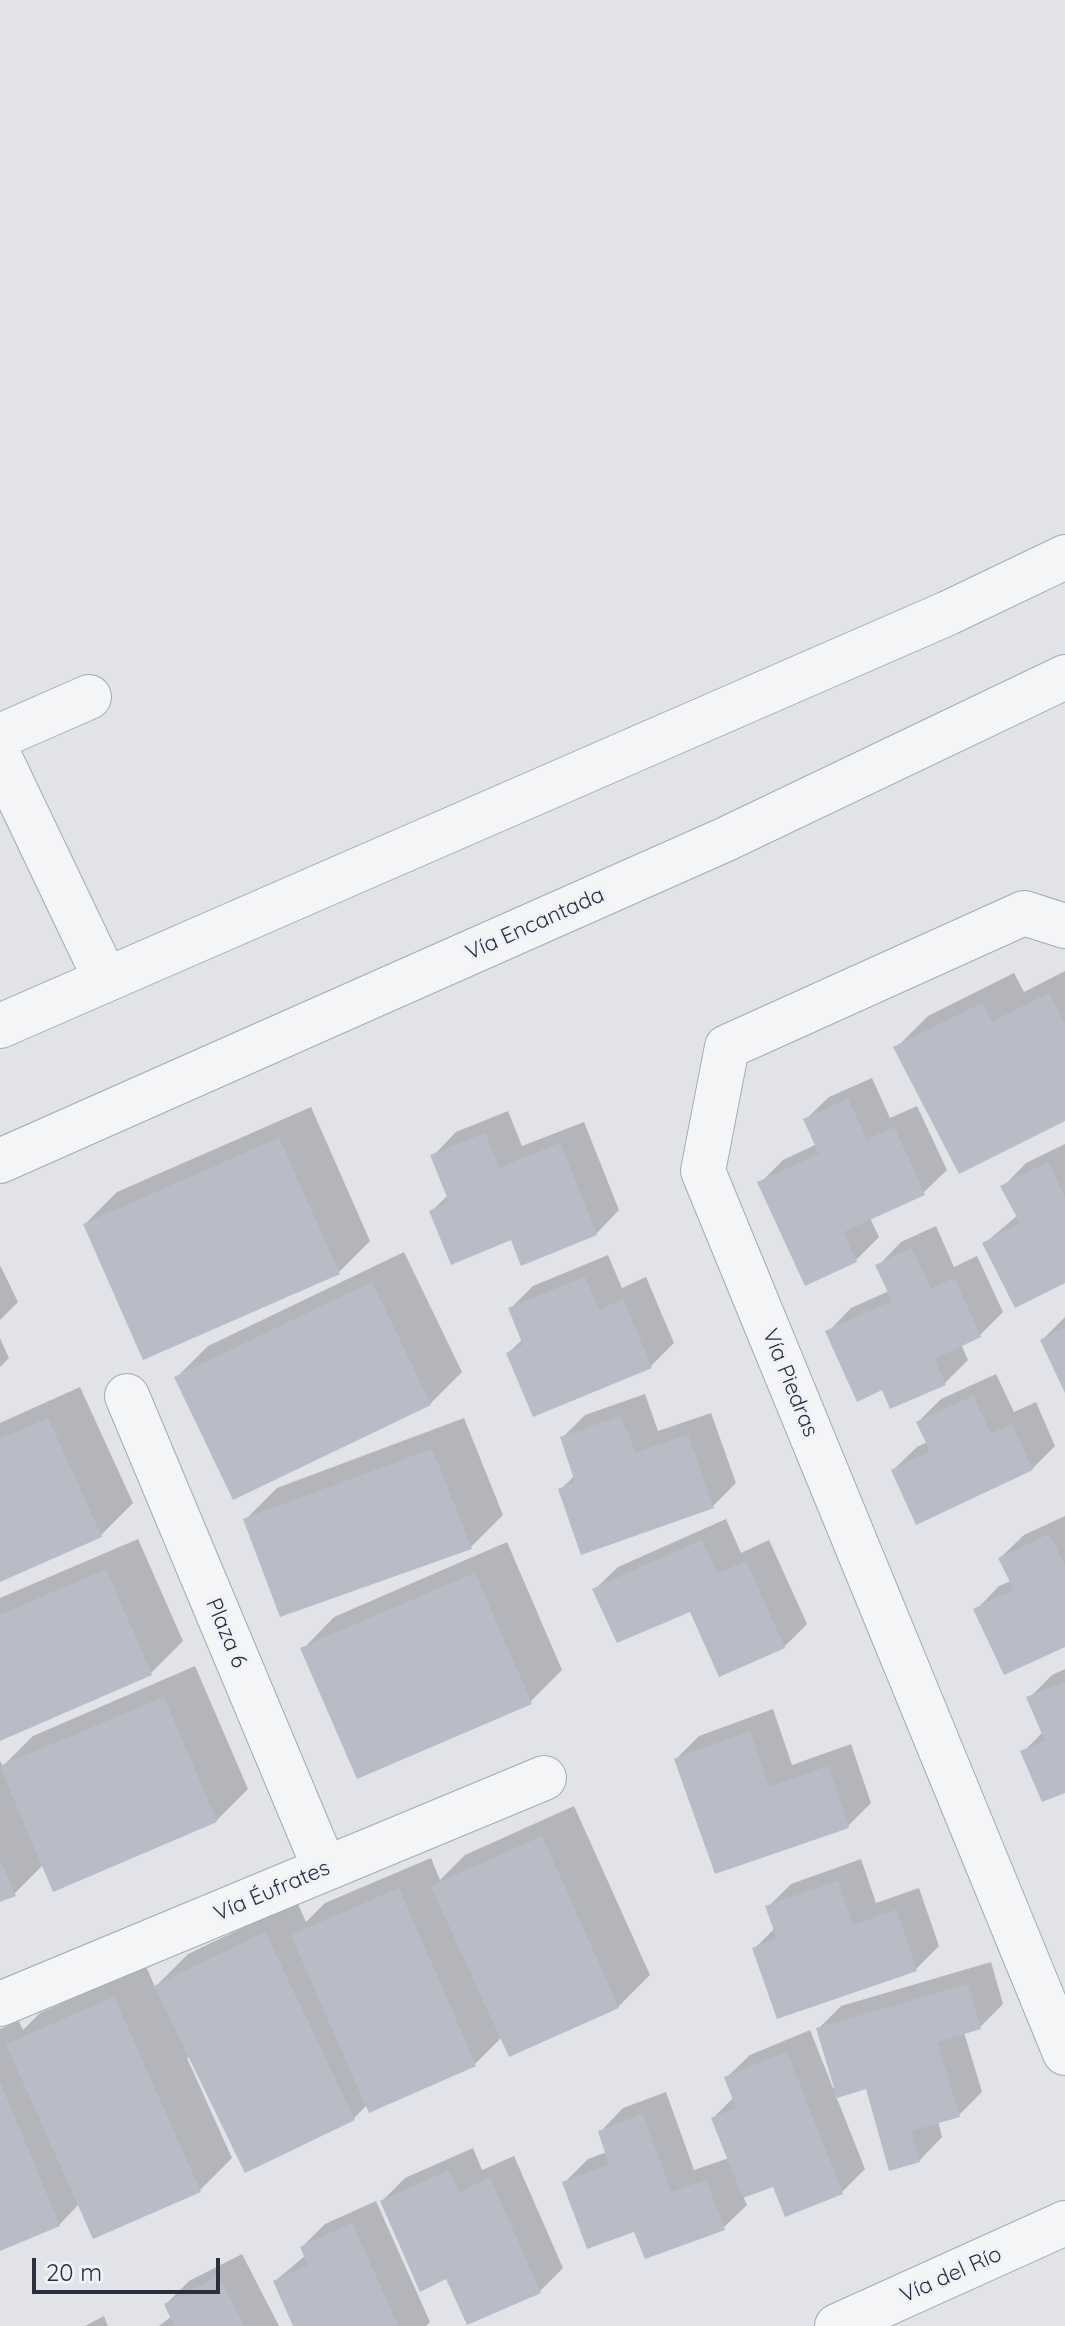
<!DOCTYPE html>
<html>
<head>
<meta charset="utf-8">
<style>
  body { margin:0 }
  #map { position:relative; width:1065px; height:2326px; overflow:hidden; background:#e1e3e9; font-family:Quicksand,sans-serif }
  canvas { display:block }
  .scale { position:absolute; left:32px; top:2258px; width:188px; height:36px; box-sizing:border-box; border:4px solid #2a2f40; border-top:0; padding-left:10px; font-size:24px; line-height:28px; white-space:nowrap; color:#2a2f40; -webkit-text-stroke:6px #f1f2f7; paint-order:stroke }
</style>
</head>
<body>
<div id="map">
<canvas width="1065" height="2326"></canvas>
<div class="scale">20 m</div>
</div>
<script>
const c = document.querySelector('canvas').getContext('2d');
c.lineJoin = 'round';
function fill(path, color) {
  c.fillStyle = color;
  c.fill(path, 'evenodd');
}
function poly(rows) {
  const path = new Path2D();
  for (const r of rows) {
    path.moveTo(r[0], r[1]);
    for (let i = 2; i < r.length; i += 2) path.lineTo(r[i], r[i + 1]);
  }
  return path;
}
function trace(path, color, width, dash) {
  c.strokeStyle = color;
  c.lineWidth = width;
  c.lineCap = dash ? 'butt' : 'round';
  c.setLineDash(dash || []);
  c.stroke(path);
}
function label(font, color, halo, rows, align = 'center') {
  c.font = font + ' Quicksand,sans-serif';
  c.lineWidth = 6;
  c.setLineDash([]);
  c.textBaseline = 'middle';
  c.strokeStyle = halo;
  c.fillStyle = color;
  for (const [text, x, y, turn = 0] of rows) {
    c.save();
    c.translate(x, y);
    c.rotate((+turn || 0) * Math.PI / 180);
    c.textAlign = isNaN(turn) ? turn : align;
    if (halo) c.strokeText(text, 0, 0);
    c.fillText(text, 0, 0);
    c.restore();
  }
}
fill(poly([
  [1065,971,1065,1119,896,1048,928,1016,1014,973,1024,992],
  [872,1078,890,1118,917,1106,947,1170,923,1193,870,1218,879,1237,856,1260,806,1283,760,1183,783,1160,817,1144,805,1120,829,1097],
  [311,1107,370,1241,338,1273,85,1224,117,1192],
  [508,1111,522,1146,584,1122,619,1210,596,1234,512,1238,431,1212,449,1194,433,1156,456,1132],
  [1065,1144,1065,1281,985,1243,1018,1215,1003,1187,1026,1163],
  [936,1226,954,1267,977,1256,1003,1312,980,1335,961,1344,968,1360,945,1383,883,1387,828,1332,851,1308,889,1291,878,1266,901,1242],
  [404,1252,462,1372,430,1404,177,1377,208,1346],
  [608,1255,622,1288,646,1277,674,1343,651,1366,508,1353,523,1339,510,1309,533,1286],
  [0,1265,18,1302,0,1320],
  [1065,1317,1065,1389,1042,1340],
  [0,1338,9,1358,0,1367],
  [996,1374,1014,1412,1036,1402,1055,1446,1032,1469,893,1470,917,1447,927,1442,918,1422,941,1399],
  [80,1387,133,1503,101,1535,0,1580,0,1423],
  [645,1394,658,1431,711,1413,736,1483,713,1506,560,1490,575,1475,562,1438,585,1415],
  [464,1418,503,1515,471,1547,281,1615,245,1520,277,1488],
  [1065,1516,1065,1644,976,1610,999,1586,1011,1581,1000,1558,1024,1535],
  [726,1519,741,1553,769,1540,807,1624,784,1647,691,1609,594,1590,618,1567],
  [138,1539,183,1641,151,1673,0,1738,0,1598],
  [507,1542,562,1670,530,1702,303,1649,334,1617],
  [195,1666,248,1789,216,1821,43,1865,14,1894,0,1900,0,1761,3,1766,33,1736],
  [1065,1669,1065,1791,1023,1752,1043,1732,1029,1698,1052,1675],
  [773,1709,792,1765,851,1744,871,1803,848,1826,676,1759,699,1736],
  [574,1806,650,1975,618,2007,502,2037,475,2064,370,2111,367,2105,354,2118,190,2057,187,2058,232,2158,200,2190,94,2236,79,2204,59,2225,0,2249,0,2029,19,2021,23,2030,40,2013,146,1966,155,1987,188,1954,297,1902,306,1922,325,1903,431,1858,440,1880,465,1855],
  [861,1859,876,1903,919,1888,939,1946,916,1969,755,1948,775,1928,768,1907,791,1884],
  [991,1962,1003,2004,980,2027,964,2032,982,2092,959,2115,938,2121,942,2137,919,2161,867,2087,836,2096,865,2169,842,2192,774,2184,743,2196,747,2205,723,2228,635,2229,565,2182,588,2159,607,2152,600,2132,623,2108,666,2092,694,2170,729,2158,713,2118,734,2097,726,2078,750,2055,810,2030,833,2088,836,2087,818,2029,841,2006],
  [473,2148,482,2170,514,2156,563,2268,540,2291,447,2277,382,2201,405,2178],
  [376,2201,430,2322,426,2326,295,2326,275,2281,306,2255,302,2247,325,2224],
  [242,2254,279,2326,159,2326,172,2316,166,2304,189,2281],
  [104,2316,108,2326,85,2326]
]), '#0003');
fill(poly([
  [1049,993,1065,1024,1065,1121,959,1174,893,1047,982,1003,992,1022],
  [848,1099,867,1140,894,1127,925,1195,843,1232,857,1262,805,1286,757,1182,819,1154,803,1119],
  [485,1133,499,1168,560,1143,597,1235,521,1266,511,1240,451,1265,429,1211,449,1202,430,1155],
  [279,1138,340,1274,143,1360,83,1224],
  [1048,1162,1065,1197,1065,1283,1015,1308,982,1243,1020,1223,1000,1186],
  [912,1248,931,1289,954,1278,981,1337,934,1359,946,1385,890,1409,882,1390,857,1402,825,1331,892,1301,875,1265],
  [585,1277,599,1310,623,1299,652,1368,533,1417,506,1353,523,1345,508,1308],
  [372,1282,431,1405,233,1500,174,1377],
  [1065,1328,1065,1393,1040,1340],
  [973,1396,991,1434,1012,1424,1033,1470,916,1525,891,1470,930,1451,916,1422],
  [621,1416,635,1453,688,1435,714,1508,581,1555,558,1489,575,1482,560,1437],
  [48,1418,102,1537,0,1582,0,1439],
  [432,1449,472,1549,280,1617,243,1519],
  [1049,1534,1065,1565,1065,1647,1004,1675,973,1609,1014,1590,998,1558],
  [702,1540,717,1574,746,1561,785,1648,719,1677,690,1612,617,1643,592,1589],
  [106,1569,152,1675,0,1741,0,1615],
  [475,1573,532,1704,357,1779,300,1648],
  [1065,1682,1065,1793,1042,1802,1020,1751,1045,1741,1026,1697],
  [164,1697,217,1822,53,1892,0,1766],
  [750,1731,769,1787,828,1766,849,1828,715,1874,674,1759],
  [542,1836,619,2008,509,2057,431,1886],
  [0,1861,16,1896,0,1902],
  [838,1881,853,1925,896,1910,917,1971,777,2019,752,1948,777,1939,765,1906],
  [399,1888,476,2066,369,2113,291,1935],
  [265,1932,355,2120,245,2173,154,1986],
  [968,1984,981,2029,937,2042,960,2117,911,2131,920,2162,889,2171,866,2089,837,2098,816,2028],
  [114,1997,201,2192,93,2239,6,2044],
  [787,2052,843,2194,785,2217,773,2187,743,2198,711,2118,736,2108,724,2077],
  [0,2082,60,2226,0,2251],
  [643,2114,671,2192,706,2180,725,2230,645,2259,634,2232,587,2249,562,2182,609,2165,598,2131],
  [449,2170,459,2192,490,2178,541,2293,467,2325,446,2279,420,2292,380,2201],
  [352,2223,398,2326,293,2326,273,2281,308,2265,300,2247],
  [219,2276,244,2326,174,2326,164,2304]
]), '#b9bcc6');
const street = poly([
  [0,736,89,697],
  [0,758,105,978],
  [1065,926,1024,913,727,1047,703,1171,1065,2053],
  [0,1026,948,613,1065,557],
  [0,1161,724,840,1065,677],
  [127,1396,325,1869],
  [0,2004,544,1778],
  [837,2326,1065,2223]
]);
trace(street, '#a6a9b3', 46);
trace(street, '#f4f5f7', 44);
label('22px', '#2a2f40', '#f1f2f7', [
  ["Vía Encantada",535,924,-24],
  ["Vía Piedras",790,1383,68],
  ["Plaza 6",226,1633,67],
  ["Vía Éufrates",272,1891,-23],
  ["Vía del Río",951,2275,-24]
]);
</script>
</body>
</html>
